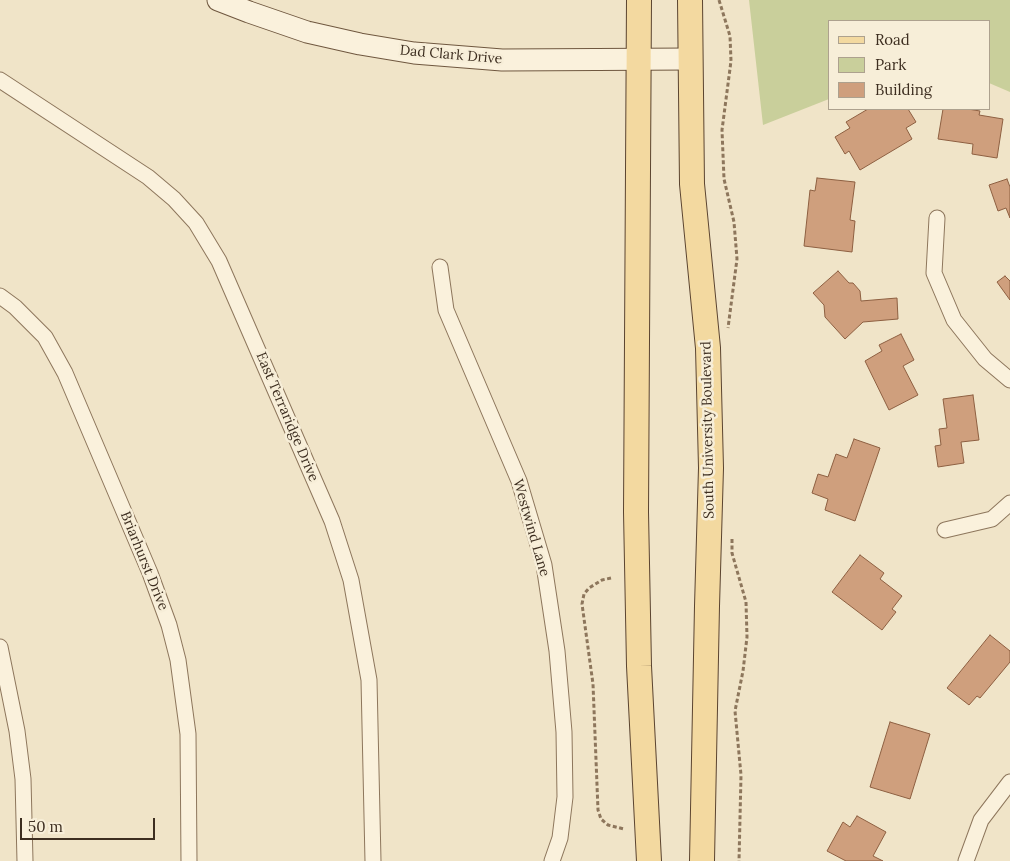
<!DOCTYPE html>
<html>
<head>
<meta charset="utf-8">
<style>
  body { margin:0 }
  #map { position:relative; width:1010px; height:861px; overflow:hidden; background:#f0e4c8; font-family:Lora,serif }
  canvas { display:block }
  .legend { position:absolute; left:828px; top:20px; width:162px; height:90px; box-sizing:border-box; background:#f7eed8; border:1px solid #ada18e; margin:0; padding:6px 9px; list-style:none; font-size:15px; color:#3d2e20 }
  .legend li { display:flex; align-items:center; gap:10px; height:25px }
  .legend b { width:25px; border:1px solid #ada18e }
  .scale { position:absolute; left:20px; top:818px; width:135px; height:22px; box-sizing:border-box; border:2px solid #3d2e20; border-top:0; padding-left:6px; font-size:15px; line-height:18px; white-space:nowrap; color:#3d2e20; -webkit-text-stroke:4px #f7eed8; paint-order:stroke }
</style>
</head>
<body>
<div id="map">
<canvas width="1010" height="861"></canvas>
<ul class="legend">
<li><b style="height:6px;background:#f3d9a0"></b>Road</li>
<li><b style="height:14px;background:#c9cf9b"></b>Park</li>
<li><b style="height:14px;background:#cf9f7d"></b>Building</li>
</ul>
<div class="scale">50 m</div>
</div>
<script>
const c = document.querySelector('canvas').getContext('2d');
c.lineJoin = 'round';
function fill(path, color) {
  c.fillStyle = color;
  c.fill(path, 'evenodd');
}
function poly(rows) {
  const path = new Path2D();
  for (const r of rows) {
    path.moveTo(r[0], r[1]);
    for (let i = 2; i < r.length; i += 2) path.lineTo(r[i], r[i + 1]);
  }
  return path;
}
function trace(path, color, width, dash) {
  c.strokeStyle = color;
  c.lineWidth = width;
  c.lineCap = dash ? 'butt' : 'round';
  c.setLineDash(dash || []);
  c.stroke(path);
}
function label(font, color, halo, rows, align = 'center') {
  c.font = font + ' Lora,serif';
  c.lineWidth = 5;
  c.setLineDash([]);
  c.textBaseline = 'middle';
  c.strokeStyle = halo;
  c.fillStyle = color;
  for (const [text, x, y, turn = 0] of rows) {
    c.save();
    c.translate(x, y);
    c.rotate((+turn || 0) * Math.PI / 180);
    c.textAlign = isNaN(turn) ? turn : align;
    if (halo) c.strokeText(text, 0, 0);
    c.fillText(text, 0, 0);
    c.restore();
  }
}
fill(poly([
  [749,0,1010,0,1010,92,989,83,989,21,829,21,829,99,763,125]
]), '#c9cf9b');
const building = poly([
  [868,109,908,109,916,122,906,128,912,139,860,170,849,151,845,154,835,137,850,128,846,122,868,109],
  [943,109,968,109,980,111,979,115,1003,119,997,158,972,154,973,144,938,139,943,109],
  [817,178,855,182,850,220,855,221,852,252,804,246,810,190,815,191,817,178],
  [1007,179,1010,187,1010,218,1006,208,998,211,989,185,1007,179],
  [838,271,849,283,853,283,860,291,861,301,897,298,898,319,863,322,845,339,825,317,824,305,813,293,838,271],
  [1005,276,1010,281,1010,300,997,282,1005,276],
  [901,334,914,360,903,366,918,395,889,410,865,361,882,351,879,345,901,334],
  [973,395,979,440,961,442,964,463,938,467,935,446,941,445,939,429,947,428,943,399,973,395],
  [854,439,880,448,855,521,825,510,828,499,812,493,818,474,828,477,836,454,847,458,854,439],
  [860,555,884,573,880,579,902,596,892,609,896,612,882,630,832,592,860,555],
  [990,635,1010,651,1010,662,980,698,977,696,969,705,947,688,990,635],
  [890,722,930,734,910,799,870,787,890,722],
  [857,816,886,832,873,856,883,861,846,861,827,851,843,822,850,827,857,816]
]);
fill(building, '#cf9f7d');
trace(building, '#8d5f41', 1);
const street = poly([
  [0,80,148,177,174,199,196,223,219,261,332,521,351,580,369,680,373,861],
  [937,218,934,273,954,320,985,359,1010,380],
  [440,267,446,310,519,481,544,565,557,651,564,732,565,797,560,838,552,861],
  [0,296,15,307,45,337,65,373,150,573,169,625,178,660,188,734,189,861],
  [945,530,992,519,1010,503],
  [0,647,17,731,23,779,25,861],
  [966,861,981,820,1010,782]
]);
const secondary = poly([
  [218,0,249,12,307,32,360,44,414,53,502,60,691,59]
]);
const primary = poly([
  [639,0,636,512,639,666,649,861],
  [690,0,692,184,708,348,711,468,707,606,702,861]
]);
trace(street, '#8d765c', 17);
trace(secondary, '#6f573f', 23);
trace(primary, '#5b4430', 26);
trace(poly([
  [719,0,730,36,731,61,722,130,724,179,734,222,737,259,728,328],
  [732,539,732,553,746,602,747,637,743,671,735,711,741,775,739,861],
  [611,578,602,580,589,588,584,594,582,604,593,684,598,810,601,819,608,825,624,829]
]), '#8d765c', 3, [4, 2.5]);
trace(street, '#faf1dc', 15);
trace(secondary, '#faf1dc', 21);
trace(primary, '#f3d9a0', 24);
label('14px', '#3d2e20', '#f7eed8', [
  ["Dad Clark Drive",451,55,5],
  ["East Terraridge Drive",287,417,67],
  ["South University Boulevard",708,430,-91],
  ["Westwind Lane",531,528,74],
  ["Briarhurst Drive",144,561,68]
]);
</script>
</body>
</html>
